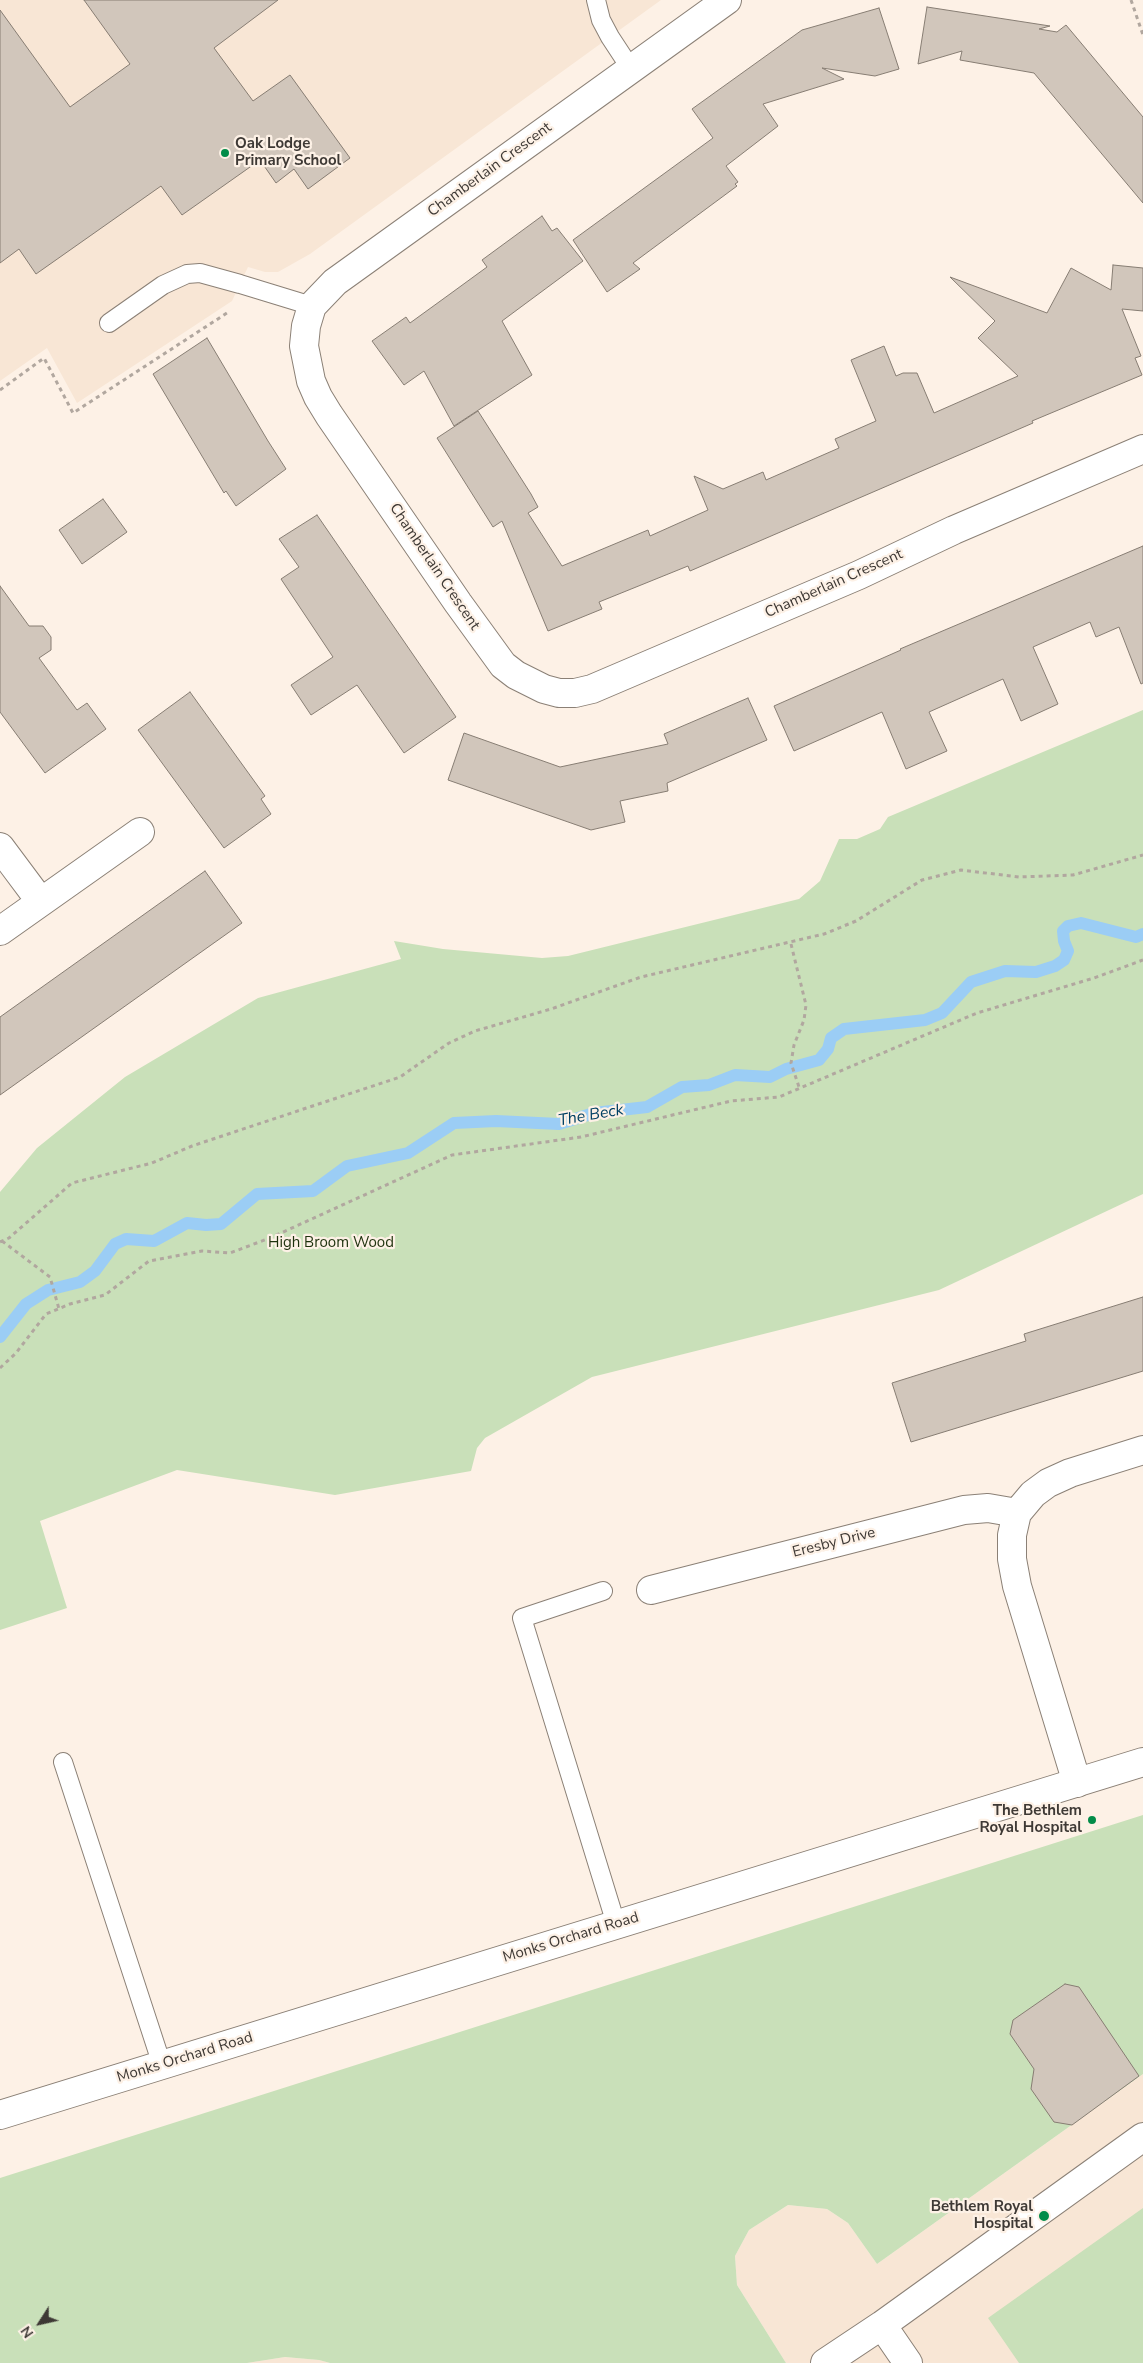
<!DOCTYPE html>
<html>
<head>
<meta charset="utf-8">
<style>
  body { margin:0 }
  #map { position:relative; width:1143px; height:2363px; overflow:hidden; background:#fdf1e6; font-family:"Nunito Sans",sans-serif }
  canvas { display:block }
  .north { position:absolute; left:15px; top:2298px; width:50px; height:50px; -webkit-text-stroke:4px #fdf1e6; paint-order:stroke; rotate:235deg; font-size:14px; font-weight:700; line-height:20px; text-align:center; color:#3e3935 }
  .north::after { content:''; display:block; margin:auto; width:18px; height:22px; background:#3e3935; clip-path:polygon(50% 0,100% 100%,50% 72%,0 100%) }
</style>
</head>
<body>
<div id="map">
<canvas width="1143" height="2363"></canvas>
<div class="north">N</div>
</div>
<script>
const c = document.querySelector('canvas').getContext('2d');
c.lineJoin = 'round';
function fill(path, color) {
  c.fillStyle = color;
  c.fill(path, 'evenodd');
}
function poly(rows) {
  const path = new Path2D();
  for (const r of rows) {
    path.moveTo(r[0], r[1]);
    for (let i = 2; i < r.length; i += 2) path.lineTo(r[i], r[i + 1]);
  }
  return path;
}
function trace(path, color, width, dash) {
  c.strokeStyle = color;
  c.lineWidth = width;
  c.lineCap = dash ? 'butt' : 'round';
  c.setLineDash(dash || []);
  c.stroke(path);
}
function label(font, color, halo, rows, align = 'center') {
  c.font = font + ' "Nunito Sans",sans-serif';
  c.lineWidth = 4.5;
  c.setLineDash([]);
  c.textBaseline = 'middle';
  c.strokeStyle = halo;
  c.fillStyle = color;
  for (const [text, x, y, turn = 0] of rows) {
    c.save();
    c.translate(x, y);
    c.rotate((+turn || 0) * Math.PI / 180);
    c.textAlign = isNaN(turn) ? turn : align;
    if (halo) c.strokeText(text, 0, 0);
    c.fillText(text, 0, 0);
    c.restore();
  }
}
fill(poly([
  [0,0,661,0,310,254,278,272,265,272,248,267,232,301,77,403,47,348,0,381],
  [1143,2074,1143,2363,786,2363,737,2285,735,2256,749,2230,788,2205,827,2209,848,2223,877,2264],
  [285,2357,319,2360,330,2363,247,2363]
]), '#f8e6d5');
fill(poly([
  [1143,710,1143,1194,939,1290,592,1377,485,1438,477,1448,471,1471,335,1495,177,1470,40,1521,67,1608,0,1630,0,1192,37,1148,125,1077,258,998,401,959,394,941,443,949,542,958,568,956,799,899,820,881,839,839,857,839,880,829,888,817],
  [1143,1815,1143,2074,877,2264,848,2223,827,2209,788,2205,749,2230,735,2256,737,2285,786,2363,330,2363,319,2360,285,2357,247,2363,0,2363,0,2178],
  [1143,2208,1143,2363,1019,2363,988,2318]
]), '#c9e0b9');
trace(poly([
  [0,1337,26,1304,48,1290,80,1282,95,1271,115,1244,126,1239,154,1241,187,1223,206,1225,221,1224,257,1194,313,1191,347,1166,408,1153,454,1123,496,1121,559,1124,594,1113,647,1107,682,1087,709,1085,735,1075,770,1077,786,1069,819,1060,828,1049,831,1038,844,1029,925,1020,942,1013,971,982,1005,971,1036,972,1055,966,1064,960,1068,951,1064,941,1063,931,1068,926,1081,923,1136,937,1143,934]
]), '#9bcdf5', 12);
const building = poly([
  [84,0,278,0,214,48,253,101,290,75,350,158,308,189,294,169,276,183,260,160,182,215,161,186,36,274,19,249,0,263,0,10,70,107,130,64,84,0],
  [927,7,1050,26,1039,29,1057,32,1066,25,1143,117,1143,203,1034,73,960,60,962,51,918,64,927,7],
  [879,8,899,69,875,76,822,68,844,79,763,104,778,126,726,166,738,182,735,184,737,186,633,263,640,269,607,292,573,240,713,138,692,109,802,30,879,8],
  [542,216,552,231,557,228,583,261,502,321,532,375,454,426,424,371,404,385,372,341,406,317,410,323,450,294,487,267,482,260,542,216],
  [1113,265,1143,268,1143,311,1122,309,1141,356,1135,358,1142,375,1032,421,1033,423,690,571,688,566,599,602,602,609,548,631,502,521,493,527,437,438,478,411,531,494,538,507,528,513,562,566,648,530,650,536,708,510,694,476,723,489,763,472,766,480,839,448,835,439,876,421,851,360,884,346,896,376,903,373,917,373,934,413,1018,376,978,338,995,321,950,277,1047,313,1071,268,1111,290,1113,265],
  [207,338,268,441,286,469,236,506,226,491,224,493,153,374,207,338],
  [103,499,127,532,82,564,59,530,103,499],
  [317,515,456,717,404,753,357,685,311,715,291,685,333,657,281,579,299,567,279,539,317,515],
  [1143,546,1143,683,1141,684,1119,627,1096,637,1090,622,1033,647,1058,704,1021,721,1003,679,929,712,947,751,906,769,882,712,794,751,774,706,901,650,900,649,1143,546],
  [0,586,29,626,43,626,51,637,51,650,39,658,77,710,87,703,106,729,45,773,0,712,0,586],
  [190,692,265,796,261,799,271,814,224,848,138,730,190,692],
  [748,698,767,740,667,783,668,791,620,801,625,822,591,830,448,780,464,733,560,767,668,744,664,734,748,698],
  [205,871,242,923,0,1095,0,1017,205,871],
  [1143,1297,1143,1371,911,1442,892,1383,1026,1341,1024,1334,1143,1297],
  [1065,1984,1079,1987,1139,2076,1072,2125,1054,2122,1031,2089,1034,2069,1010,2034,1013,2020,1065,1984]
]);
fill(building, '#d1c6bb');
trace(building, '#877d73', 1);
const lane = poly([
  [596,0,601,20,610,37,631,69],
  [109,323,163,285,187,274,200,273,240,284,312,306],
  [603,1591,522,1618,616,1924],
  [63,1762,162,2065]
]);
const street = poly([
  [727,0,335,282,312,306,306,326,304,346,311,381,318,397,329,415,458,603,503,665,516,675,544,689,559,693,575,693,592,689,859,575,954,530,1143,449],
  [0,847,41,902,0,931],
  [41,902,140,832],
  [1017,1513,1012,1535,1012,1559,1017,1586,1077,1783],
  [651,1590,964,1510,988,1508,1017,1513,1033,1494,1048,1483,1070,1473,1143,1450],
  [882,2325,908,2363],
  [825,2363,882,2325,1143,2137]
]);
const secondary = poly([
  [0,2115,1143,1762]
]);
trace(lane, '#8b8076', 20);
trace(street, '#8b8076', 30);
trace(secondary, '#8b8076', 30);
trace(poly([
  [1131,0,1143,35],
  [0,390,44,358,73,413,227,313],
  [791,944,806,1005,804,1020,794,1045,791,1063,800,1090],
  [2,1241,50,1277,59,1309],
  [0,1242,9,1238,72,1183,152,1163,192,1146,400,1077,449,1043,475,1031,551,1009,641,977,824,934,856,921,922,880,961,870,1019,877,1073,875,1143,855],
  [0,1368,16,1353,46,1314,70,1304,105,1295,149,1261,202,1251,230,1253,270,1238,452,1155,581,1137,731,1101,779,1097,977,1013,1094,978,1143,960]
]), '#b1a79f', 3, [4, 4]);
trace(lane, '#fff', 18);
trace(street, '#fff', 28);
trace(secondary, '#fff', 28);
for (const [x, y, r, color] of [
  [225,153,5,"#028c49"],
  [1092,1820,5,"#028c49"],
  [1044,2216,6,"#028c49"]
]) {
  const dot = new Path2D();
  dot.arc(x, y, r, 0, 2 * Math.PI);
  c.fillStyle = color;
  c.fill(dot);
  trace(dot, '#fdf1e6', 2);
}
label('bold 15px', '#3e3935', '#fdf1e6', [
  ["Oak Lodge",235,144,"left"],
  ["Primary School",235,161,"left"],
  ["The Bethlem",1082,1811],
  ["Royal Hospital",1082,1828],
  ["Bethlem Royal",1033,2207],
  ["Hospital",1033,2224]
], 'right');
label('15px', '#3e3935', '#fdf1e6', [
  ["Chamberlain Crescent",490,170,-36],
  ["Chamberlain Crescent",434,567,56],
  ["Chamberlain Crescent",834,584,-24],
  ["Eresby Drive",834,1543,-14],
  ["Monks Orchard Road",571,1938,-17],
  ["Monks Orchard Road",185,2058,-17]
]);
label('15px', '#1e310d', '#fdf1e6', [
  ["High Broom Wood",331,1243]
]);
label('italic 16px', '#003f63', '#fdf1e6', [
  ["The Beck",591,1116,-10]
]);
</script>
</body>
</html>
